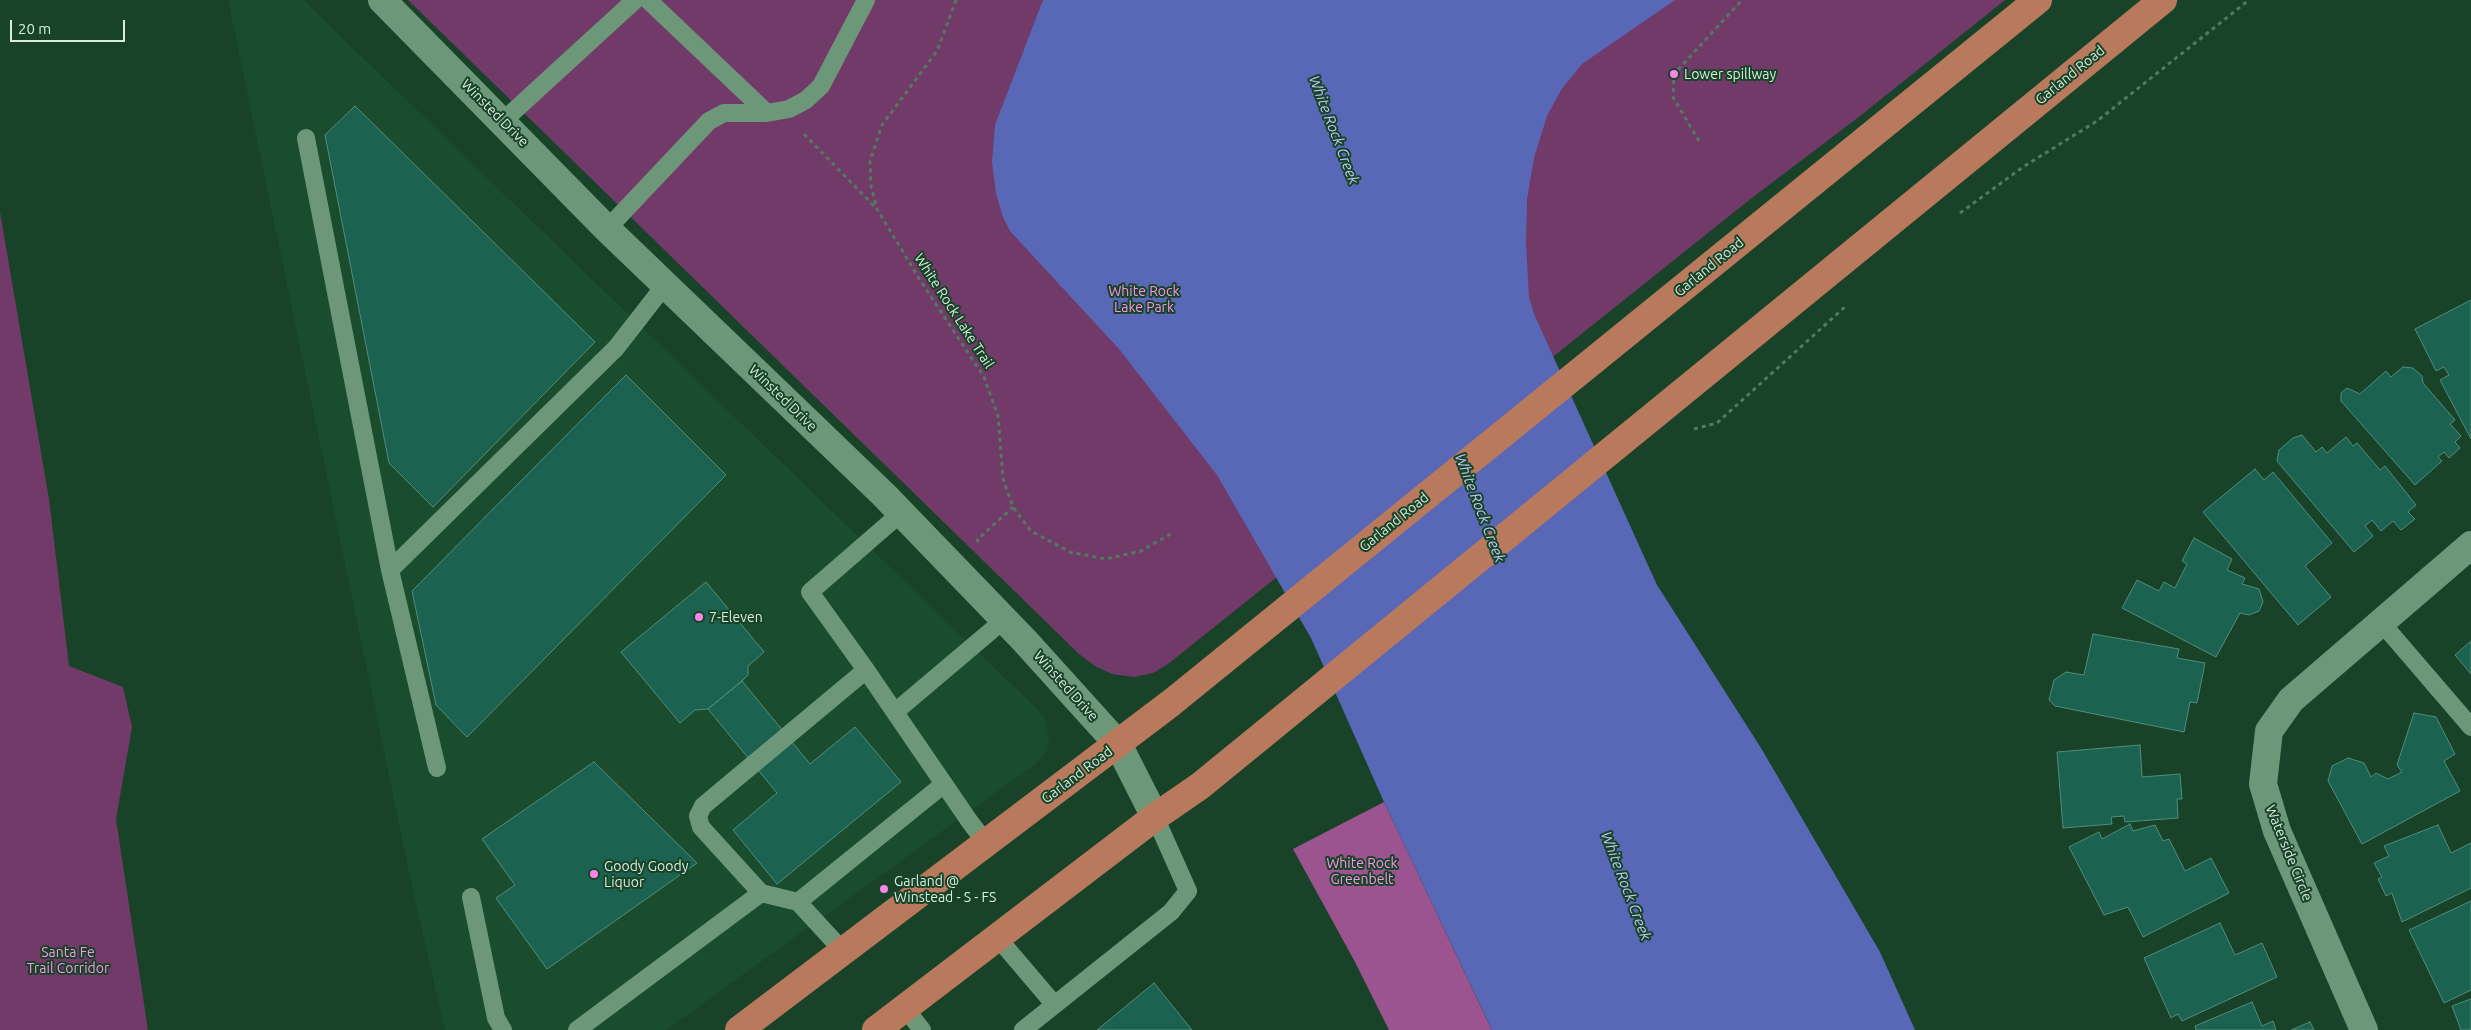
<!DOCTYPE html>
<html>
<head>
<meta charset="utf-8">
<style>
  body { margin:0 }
  #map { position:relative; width:2471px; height:1030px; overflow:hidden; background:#184328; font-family:Ubuntu,sans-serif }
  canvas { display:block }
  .scale { position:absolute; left:10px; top:20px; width:115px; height:22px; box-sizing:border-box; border:2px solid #d7eedc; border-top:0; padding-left:6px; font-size:15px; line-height:18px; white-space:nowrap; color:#d7eedc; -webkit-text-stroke:4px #184328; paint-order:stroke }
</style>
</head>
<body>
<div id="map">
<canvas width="2471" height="1030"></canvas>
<div class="scale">20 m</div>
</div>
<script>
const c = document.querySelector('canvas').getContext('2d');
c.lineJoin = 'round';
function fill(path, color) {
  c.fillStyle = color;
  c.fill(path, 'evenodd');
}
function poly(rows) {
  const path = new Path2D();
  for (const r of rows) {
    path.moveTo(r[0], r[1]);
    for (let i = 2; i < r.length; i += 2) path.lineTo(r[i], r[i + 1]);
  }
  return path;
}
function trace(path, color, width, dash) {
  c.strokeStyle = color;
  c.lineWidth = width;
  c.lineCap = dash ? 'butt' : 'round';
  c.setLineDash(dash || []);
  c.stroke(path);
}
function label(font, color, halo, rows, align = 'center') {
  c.font = font + ' Ubuntu,sans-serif';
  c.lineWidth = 4;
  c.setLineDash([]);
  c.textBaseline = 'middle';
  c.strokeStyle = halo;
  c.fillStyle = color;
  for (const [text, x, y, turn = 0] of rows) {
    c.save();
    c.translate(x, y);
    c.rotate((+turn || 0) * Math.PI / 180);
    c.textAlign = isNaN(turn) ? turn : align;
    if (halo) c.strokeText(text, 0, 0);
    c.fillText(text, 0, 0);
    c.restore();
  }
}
fill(poly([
  [228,0,303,0,1044,716,1049,738,1047,751,1034,765,666,1030,445,1030,413,891]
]), '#1a4d2e');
fill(poly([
  [408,0,2005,0,1860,116,1748,201,1168,664,1153,673,1134,677,1112,674,1095,666,1079,654],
  [0,212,49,499,69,666,123,687,132,727,116,819,148,1030,0,1030]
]), '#713a69');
fill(poly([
  [1384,802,1488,1022,1492,1030,1389,1030,1355,962,1293,849]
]), '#9c5491');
fill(poly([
  [1043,0,1675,0,1582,64,1561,90,1547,116,1534,158,1527,199,1526,244,1529,297,1534,314,1657,585,1761,748,1880,952,1915,1030,1492,1030,1384,802,1311,638,1217,475,1119,349,1010,231,1003,217,996,194,992,162,995,125]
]), '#5868b7');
const building = poly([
  [355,106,595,342,433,507,389,463,325,135,355,106],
  [2471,300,2471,439,2440,380,2449,375,2444,367,2436,371,2415,329,2471,300],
  [2403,367,2413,368,2422,376,2423,383,2455,420,2450,424,2461,436,2455,442,2460,448,2449,458,2444,452,2438,457,2442,461,2415,485,2341,401,2341,393,2347,388,2360,394,2386,371,2391,377,2403,367],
  [626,375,726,475,467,737,436,705,412,591,626,375],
  [2302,435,2316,452,2322,447,2327,453,2346,437,2353,446,2357,443,2380,470,2385,466,2416,505,2408,512,2415,519,2401,530,2393,521,2381,531,2372,520,2365,526,2373,536,2354,552,2277,461,2279,450,2293,438,2302,435],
  [2255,469,2264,480,2273,472,2332,543,2305,566,2331,597,2298,625,2203,512,2255,469],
  [2194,538,2232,559,2227,570,2245,578,2242,584,2259,589,2263,602,2259,611,2249,615,2240,613,2216,657,2122,608,2137,580,2159,591,2164,582,2175,588,2187,564,2182,561,2194,538],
  [706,582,764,652,748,666,748,675,742,681,708,709,695,710,680,723,621,652,706,582],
  [2093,634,2179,649,2177,658,2205,663,2197,703,2190,702,2184,732,2055,706,2049,700,2054,680,2066,672,2084,675,2093,634],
  [2471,641,2471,674,2455,655,2471,641],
  [742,681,810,764,855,727,901,782,777,884,733,830,777,793,708,709,742,681],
  [2414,713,2436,717,2455,754,2444,761,2460,791,2362,844,2328,781,2332,766,2348,758,2364,763,2371,777,2376,773,2388,779,2402,772,2397,765,2414,713],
  [2140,745,2142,777,2180,774,2182,799,2177,799,2178,818,2125,822,2124,816,2111,817,2112,824,2063,828,2057,752,2140,745],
  [594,762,697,863,547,969,496,898,515,885,482,839,594,762],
  [2130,824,2133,831,2155,825,2163,841,2169,839,2185,871,2211,858,2229,893,2143,937,2128,907,2104,915,2069,847,2099,832,2102,839,2130,824],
  [2438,825,2451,853,2471,843,2471,888,2402,922,2392,893,2386,896,2378,879,2382,877,2374,863,2389,856,2384,846,2438,825],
  [2471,901,2471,990,2444,1003,2409,930,2471,901],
  [2220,923,2235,955,2262,943,2277,977,2182,1021,2178,1014,2171,1018,2144,958,2220,923],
  [1154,983,1192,1030,1097,1030,1154,983],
  [2471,999,2471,1030,2461,1030,2452,1006,2471,999],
  [2252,1002,2262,1026,2273,1021,2276,1030,2196,1030,2195,1026,2252,1002],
  [2310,1022,2314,1030,2291,1030,2310,1022]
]);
fill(building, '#1b6250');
trace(building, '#528d7c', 1);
trace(poly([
  [956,0,937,51,882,125,870,161,871,186,877,209,920,280,984,377,998,416,1003,479,1013,507,1031,531,1070,552,1106,559,1141,551,1174,532],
  [804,134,876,208],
  [1699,141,1673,97,1674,74,1742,0],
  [1960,213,2023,167,2097,121,2249,0],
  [1694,429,1717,423,1847,305],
  [979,542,977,540,1013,507]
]), '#547961', 3, [4, 4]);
trace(poly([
  [648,0,767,113],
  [503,121,635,0],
  [306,138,390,570,437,768],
  [607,229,709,121,724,113,767,113,789,109,806,100,821,86,866,0],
  [390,570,616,348,665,285],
  [2380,621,2471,727],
  [866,670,810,592,901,513],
  [895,712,1005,619],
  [471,897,496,1018,503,1030],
  [798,902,944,784],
  [997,937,1054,1004],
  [843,951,798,902,761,893,701,827,698,816,703,806,866,670,970,822,987,844],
  [905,1008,922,1030],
  [577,1030,761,893],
  [1023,1030,1171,912,1188,891,1155,817]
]), '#6c9879', 18);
trace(poly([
  [382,0,607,229,884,495,1024,640,1118,744,1155,817],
  [2364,1030,2277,831,2263,784,2269,731,2291,700,2471,545]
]), '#6c9879', 28);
trace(poly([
  [739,1030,1171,703,2038,0],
  [876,1030,1155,817,1200,786,2163,0]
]), '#b9795c', 28);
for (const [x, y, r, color] of [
  [1674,74,5,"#f987e8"],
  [699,617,5,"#f987e8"],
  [594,874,5,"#f987e8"],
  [884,889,5,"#f987e8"]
]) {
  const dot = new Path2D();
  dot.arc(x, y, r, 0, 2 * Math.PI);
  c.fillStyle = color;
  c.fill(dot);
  trace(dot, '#184328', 2);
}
label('14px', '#d7eedc', '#184328', [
  ["Lower spillway",1684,74],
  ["7-Eleven",709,617],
  ["Goody Goody",604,866],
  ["Liquor",604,882],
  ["Garland @",894,881],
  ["Winstead - S - FS",894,897]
], 'left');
label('14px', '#d7eedc', '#184328', [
  ["Garland Road",2070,75,-39],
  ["Winsted Drive",495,113,45],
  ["Garland Road",1709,267,-39],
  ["White Rock Lake Trail",954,311,57],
  ["Winsted Drive",783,398,44],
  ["Garland Road",1394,522,-39],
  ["Winsted Drive",1066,686,48],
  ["Garland Road",1077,775,-37],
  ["Waterside Circle",2289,853,68]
]);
label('14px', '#f997e9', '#184328', [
  ["White Rock",1144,291],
  ["Lake Park",1144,307],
  ["White Rock",1362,863],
  ["Greenbelt",1362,879],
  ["Santa Fe",68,952],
  ["Trail Corridor",68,968]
]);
label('italic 15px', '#becaf5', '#184328', [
  ["White Rock Creek",1334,130,69],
  ["White Rock Creek",1480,508,69],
  ["White Rock Creek",1626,886,69]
]);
</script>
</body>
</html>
